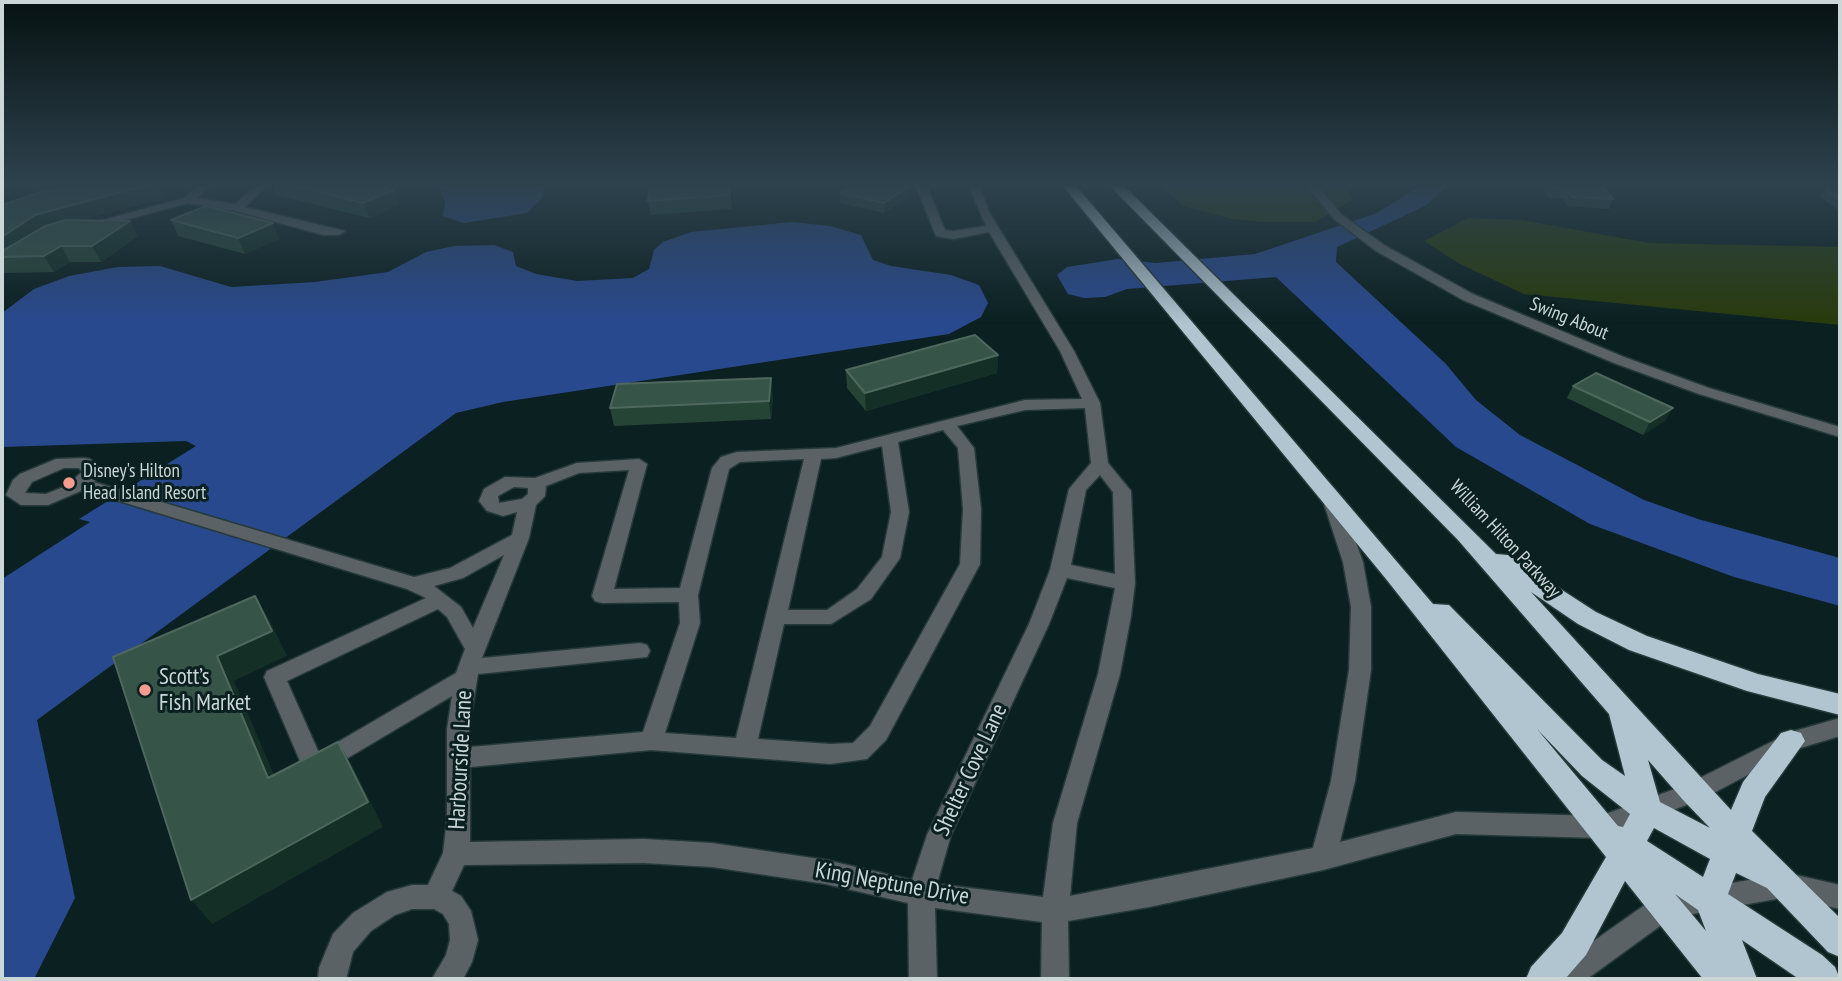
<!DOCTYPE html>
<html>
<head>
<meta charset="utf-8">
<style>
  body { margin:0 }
  #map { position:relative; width:1842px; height:981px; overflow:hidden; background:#0b2021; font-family:"PT Sans Narrow",sans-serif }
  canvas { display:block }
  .frame { position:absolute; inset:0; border:4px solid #cbd7d7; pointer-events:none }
</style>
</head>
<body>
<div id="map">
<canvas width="1842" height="981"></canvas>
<div class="frame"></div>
</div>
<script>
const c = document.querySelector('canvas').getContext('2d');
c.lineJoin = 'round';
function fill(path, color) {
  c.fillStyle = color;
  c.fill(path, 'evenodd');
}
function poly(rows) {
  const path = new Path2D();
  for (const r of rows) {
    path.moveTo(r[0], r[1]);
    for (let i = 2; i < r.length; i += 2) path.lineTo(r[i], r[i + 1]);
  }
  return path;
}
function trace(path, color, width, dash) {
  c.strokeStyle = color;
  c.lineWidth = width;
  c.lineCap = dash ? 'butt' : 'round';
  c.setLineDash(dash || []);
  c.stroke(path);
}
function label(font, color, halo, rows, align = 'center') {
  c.font = font + ' "PT Sans Narrow",sans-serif';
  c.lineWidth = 6;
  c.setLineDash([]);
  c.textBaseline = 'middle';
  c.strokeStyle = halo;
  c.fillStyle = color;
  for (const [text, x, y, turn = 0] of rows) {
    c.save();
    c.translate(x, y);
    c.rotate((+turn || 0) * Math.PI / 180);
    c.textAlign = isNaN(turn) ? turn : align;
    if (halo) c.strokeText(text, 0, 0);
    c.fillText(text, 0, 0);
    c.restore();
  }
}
fill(poly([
  [1160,186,1343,186,1354,199,1315,222,1262,222,1232,219,1183,206],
  [1468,218,1521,220,1650,243,1840,247,1840,325,1524,294,1460,264,1424,241]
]), '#283b0c');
fill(poly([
  [439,186,545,186,542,198,527,213,464,223,443,216,445,202],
  [1420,186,1447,186,1425,206,1337,247,1336,262,1445,363,1476,400,1520,435,1644,500,1698,519,1840,558,1840,606,1734,577,1590,524,1456,447,1276,277,1127,289,1105,297,1084,298,1068,294,1057,275,1067,267,1118,259,1156,263,1255,254,1377,213],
  [792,222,830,226,861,235,873,260,891,266,951,275,979,285,988,303,981,317,949,334,503,402,456,413,37,720,75,898,34,979,2,979,2,579,90,522,79,519,196,446,186,441,2,447,2,313,34,289,69,276,118,267,160,266,231,287,315,282,388,272,426,252,454,246,494,245,513,252,516,266,536,274,577,281,633,278,649,269,654,250,663,242,691,232]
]), '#29498e');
const minor = poly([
  [199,186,211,186,197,198,235,204,255,186,267,186,245,207,345,231,339,235,323,235,236,211,188,203,84,231,78,227,184,198,199,186],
  [916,186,927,186,945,230,953,231,986,226,969,186,980,186,989,212,1074,351,1100,403,1108,463,1131,491,1135,583,1131,616,1120,674,1077,823,1070,896,1313,848,1331,781,1349,670,1351,607,1343,562,1323,501,1332,495,1341,501,1363,562,1371,607,1371,670,1355,781,1340,842,1456,812,1600,816,1686,785,1791,732,1840,718,1840,736,1797,749,1702,799,1600,838,1456,834,1323,870,1149,907,1068,921,1069,979,1041,979,1042,922,935,908,937,979,909,979,908,903,826,884,712,867,644,863,464,865,452,891,461,896,471,911,478,940,472,962,463,979,432,979,446,955,450,940,449,924,443,914,434,909,412,909,395,915,371,931,353,952,346,979,318,979,319,968,333,934,353,913,387,892,412,885,428,885,443,853,447,820,447,729,452,696,314,778,306,775,264,677,267,671,426,598,407,589,83,490,48,505,21,505,6,495,13,480,20,474,56,459,84,458,90,459,100,471,94,482,414,577,450,568,512,535,517,512,503,516,497,514,487,511,479,501,484,489,505,477,535,478,577,463,639,459,647,464,614,589,680,588,712,468,721,457,737,452,836,448,1025,400,1082,399,1060,351,989,232,953,239,936,236,916,186],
  [1085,408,1091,463,1069,489,1050,570,1029,624,927,835,912,880,826,860,712,843,644,839,470,842,470,767,651,750,830,764,867,759,886,740,980,564,981,509,974,448,957,426,1025,410,1085,408],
  [943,430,958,448,963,509,960,564,870,726,853,743,830,744,758,739,784,624,831,624,871,599,900,558,909,512,898,442,943,430],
  [882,446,891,512,882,557,857,589,827,610,788,610,821,459,836,458,882,446],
  [804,459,736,738,665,733,700,623,698,595,729,469,740,462,804,459],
  [64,468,79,468,82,472,66,486,46,494,25,493,32,482,64,468],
  [629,470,592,596,595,601,602,603,679,602,680,623,643,732,470,747,469,729,478,674,647,657,650,651,647,645,640,643,482,658,529,538,536,505,545,496,546,486,579,473,629,470],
  [1100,475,1113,492,1115,574,1071,565,1086,490,1100,475],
  [514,487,528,488,528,494,522,499,499,503,498,496,514,487],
  [504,555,473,628,461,607,434,586,463,578,504,555],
  [1067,578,1115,588,1098,674,1053,823,1043,897,937,884,951,835,1049,624,1067,578],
  [438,609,447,617,465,649,456,673,319,753,287,681,438,609],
  [1307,186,1318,186,1342,215,1384,245,1473,294,1624,357,1709,388,1840,427,1840,437,1699,394,1614,363,1463,300,1376,251,1334,219,1307,186],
  [1787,873,1840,885,1840,909,1787,897,1671,918,1587,979,1550,979,1554,969,1656,897,1787,873]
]);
const highway = poly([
  [1063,186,1076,186,1433,604,1449,605,1602,760,1625,776,1609,714,1458,540,1110,186,1124,186,1496,554,1508,555,1596,612,1647,636,1758,674,1840,694,1840,715,1747,691,1629,650,1578,624,1531,592,1731,810,1743,782,1781,733,1791,730,1801,733,1805,741,1765,797,1752,831,1840,918,1840,957,1828,952,1767,888,1736,873,1728,894,1822,955,1835,967,1840,979,1799,979,1742,940,1757,979,1703,979,1625,881,1586,955,1565,979,1526,979,1531,967,1562,933,1606,857,1386,579,1063,186],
  [1537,729,1582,776,1630,814,1623,827,1618,826,1537,729],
  [1648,760,1684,801,1710,828,1660,802,1648,760],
  [1654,828,1710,859,1703,877,1647,841,1654,828],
  [1675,894,1698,910,1706,931,1675,894]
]);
trace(minor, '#263a3a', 3);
trace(highway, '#263a3a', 3);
fill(minor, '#5a6266');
fill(highway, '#b0c5d0');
fill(poly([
  [69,186,159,186,165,198,81,220,138,236,101,262,70,262,54,272,2,273,2,205],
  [273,186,379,186,394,190,399,205,369,218,276,195],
  [730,186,732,209,651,215,648,201],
  [1541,186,1602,186,1613,199,1609,209,1568,206,1563,199,1549,198],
  [1840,186,1840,211,1820,197,1825,189],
  [840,193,908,197,884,213,840,203],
  [171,220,279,239,245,254,178,236],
  [998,355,997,373,866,411,847,388,846,370],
  [1573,386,1666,420,1643,435,1567,398],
  [773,395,771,419,614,426,610,408]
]), '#254436');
fill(poly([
  [144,186,159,186,165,198,44,230,2,257,2,237,35,215],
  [908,187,908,197,884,213,884,203],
  [394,190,399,205,369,218,363,203],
  [130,221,138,236,101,262,92,246],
  [273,223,279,239,245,254,238,238],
  [61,246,70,262,54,272,44,256],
  [998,355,997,373,866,411,865,393],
  [771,378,773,395,771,419,769,401],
  [1673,408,1666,420,1643,435,1650,422],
  [255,596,270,621,287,656,234,681,286,803,268,778,217,656],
  [338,742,353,767,383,827,212,924,191,900]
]), '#132f26');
const building = poly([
  [69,186,144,186,35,215,2,237,2,205,46,190,51,191,69,186],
  [295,186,379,186,394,190,363,203,295,186],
  [650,186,729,186,730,195,648,201,650,186],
  [850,186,906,186,908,187,884,203,840,193,850,186],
  [1552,186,1602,186,1613,199,1572,197,1567,190,1553,189,1552,186],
  [1834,186,1840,186,1840,200,1825,189,1834,186],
  [206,206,273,223,238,238,171,220,206,206],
  [66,220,130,221,92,246,61,246,44,256,2,257,2,249,4,250,45,226,66,220],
  [975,335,998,355,865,393,846,370,975,335],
  [1596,373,1673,408,1650,422,1573,386,1596,373],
  [771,378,769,401,610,408,617,384,771,378],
  [255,596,272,631,217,656,268,778,338,742,368,802,191,900,113,657,255,596]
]);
fill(building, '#365447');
trace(building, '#4e685e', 2);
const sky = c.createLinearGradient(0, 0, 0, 324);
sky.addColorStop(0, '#061212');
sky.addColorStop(0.57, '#2e424e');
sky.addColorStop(1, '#2e424e00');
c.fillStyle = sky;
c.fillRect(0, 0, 1842, 324);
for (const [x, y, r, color] of [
  [69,483,7,"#f59c91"],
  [145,690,7,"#f59c91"]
]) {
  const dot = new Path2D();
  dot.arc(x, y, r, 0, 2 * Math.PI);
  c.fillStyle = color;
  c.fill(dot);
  trace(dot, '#0b2021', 2.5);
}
label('19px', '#cbd7d7', '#0b2021', [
  ["Swing About",1569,319,22],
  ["William Hilton Parkway",1505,539,47]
]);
label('19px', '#cbd7d7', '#0b2021', [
  ["Disney's Hilton",83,472],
  ["Head Island Resort",83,494]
], 'left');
label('23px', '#cbd7d7', '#0b2021', [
  ["Scott’s",159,677],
  ["Fish Market",159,703]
], 'left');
label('23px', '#cbd7d7', '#0b2021', [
  ["Harbourside Lane",461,760,-87],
  ["Shelter Cove Lane",971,770,-65],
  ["King Neptune Drive",892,884,10]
]);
</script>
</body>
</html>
